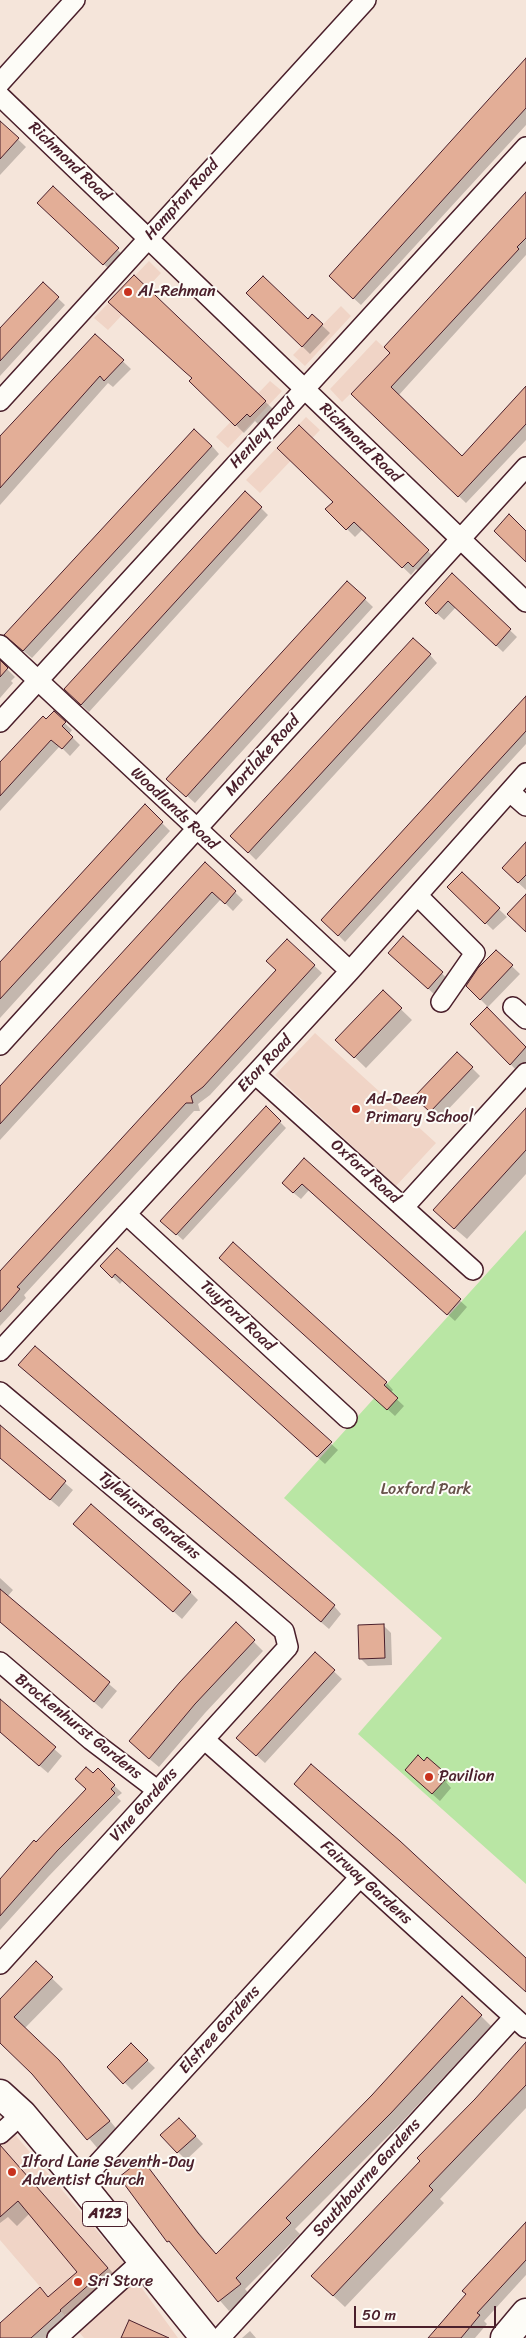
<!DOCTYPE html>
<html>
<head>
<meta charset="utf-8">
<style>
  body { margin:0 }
  #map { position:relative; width:526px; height:2338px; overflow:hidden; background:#f5e5da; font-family:Sriracha,sans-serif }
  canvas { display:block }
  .scale { position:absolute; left:354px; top:2306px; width:142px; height:22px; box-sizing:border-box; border:2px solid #4a1f2b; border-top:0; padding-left:6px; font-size:15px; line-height:18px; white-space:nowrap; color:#4a1f2b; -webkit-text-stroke:4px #fdfcf7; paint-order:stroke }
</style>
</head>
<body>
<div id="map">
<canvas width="526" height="2338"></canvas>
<div class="scale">50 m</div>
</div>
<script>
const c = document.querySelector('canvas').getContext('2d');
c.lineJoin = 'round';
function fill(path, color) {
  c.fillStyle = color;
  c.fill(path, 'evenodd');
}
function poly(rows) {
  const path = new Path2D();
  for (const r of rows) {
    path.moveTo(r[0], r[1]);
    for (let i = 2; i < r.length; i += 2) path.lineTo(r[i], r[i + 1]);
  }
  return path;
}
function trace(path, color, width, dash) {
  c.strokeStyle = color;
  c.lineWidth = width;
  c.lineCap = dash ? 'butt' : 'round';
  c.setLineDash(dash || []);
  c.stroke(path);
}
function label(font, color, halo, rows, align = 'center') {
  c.font = font + ' Sriracha,sans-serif';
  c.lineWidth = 4;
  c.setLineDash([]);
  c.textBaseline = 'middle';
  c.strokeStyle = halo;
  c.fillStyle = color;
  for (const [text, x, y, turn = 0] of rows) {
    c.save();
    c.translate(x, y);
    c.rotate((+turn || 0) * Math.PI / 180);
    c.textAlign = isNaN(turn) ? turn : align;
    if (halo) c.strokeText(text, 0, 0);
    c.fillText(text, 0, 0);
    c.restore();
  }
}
fill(poly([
  [149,261,161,273,108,330,94,318],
  [341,306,351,316,305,366,293,355],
  [376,340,391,354,342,402,330,389],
  [270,381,282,391,228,448,216,437],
  [306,417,320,430,260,493,246,480],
  [315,1033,436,1143,396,1186,275,1075],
  [0,2117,120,2258,178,2338,84,2338,0,2240]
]), '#f0d4c6');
fill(poly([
  [526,1230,526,1884,358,1734,442,1638,284,1498]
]), '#b9e6a4');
fill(poly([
  [526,60,526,125,361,305,338,284],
  [4,126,26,147,0,175,0,130],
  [53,188,124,256,110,270,45,209],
  [526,193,526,255,398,396,462,458,526,387,526,440,466,503,352,394,392,353],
  [134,277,273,409,258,424,255,421,244,433,191,381,193,378,110,302],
  [43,284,65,305,0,376,0,330],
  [248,293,308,321,312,316,330,333,310,354],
  [95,335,131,369,113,387,108,383,0,505,0,439],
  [299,427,436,559,422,574,416,569,411,575,363,529,355,537,327,509,334,502],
  [212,446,219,454,32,658,13,642],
  [261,508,268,515,89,712,73,697],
  [452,575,517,637,503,652,456,607,444,620,433,610],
  [347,582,373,607,195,803,176,786],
  [430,655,437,663,256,860,232,836],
  [0,662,15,677,11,681,13,683,0,698],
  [526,698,526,744,345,942,323,920],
  [54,713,72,730,69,734,80,745,70,756,60,746,0,811,0,765],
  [145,806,170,831,0,1018,0,965],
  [526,844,526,890,511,876],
  [205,863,243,900,233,911,221,899,0,1140,0,1088],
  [462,874,507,917,493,930,449,887],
  [403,938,450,981,436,996,398,960],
  [287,940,322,973,210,1095,198,1104,200,1111,194,1111,24,1295,26,1298,0,1326,0,1275,277,970],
  [496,951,520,974,488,1007,467,986],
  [383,992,412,1020,366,1068,337,1040],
  [487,1009,526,1048,526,1064,518,1072,472,1024],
  [457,1053,480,1076,439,1119,416,1097],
  [266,1108,286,1128,183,1240,162,1221],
  [526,1119,526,1174,467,1239,446,1221],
  [304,1160,467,1307,455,1321,309,1190,301,1199,290,1190],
  [117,1249,338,1450,325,1464,123,1280,120,1284,102,1266],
  [228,1265,386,1382,393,1390,390,1393,404,1406,395,1416],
  [20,1365,334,1606,341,1614,329,1629],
  [0,1427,73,1490,59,1507,0,1458],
  [83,1531,190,1592,198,1600,182,1619],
  [0,1578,13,1590,7,1597,117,1691,102,1709,0,1622],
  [236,1624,263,1651,205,1713,159,1767,140,1751],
  [383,1625,391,1633,392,1665,368,1666,360,1658],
  [315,1654,342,1679,265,1763,246,1746],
  [0,1701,62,1756,48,1773,0,1732],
  [427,1759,449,1779,446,1782,451,1788,440,1801,414,1778],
  [98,1770,122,1793,117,1797,121,1801,48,1877,0,1930,0,1879,87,1790,93,1775],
  [36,1963,63,1989,24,2029,70,2073,120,2133,99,2150,36,2076,0,2042,0,2001],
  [481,2016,491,2026,401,2123,295,2229,300,2234,245,2289,250,2295,229,2311,168,2241,142,2161,217,2255],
  [131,2045,155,2068,132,2090,109,2067],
  [526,2054,526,2108,440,2199,444,2203,345,2307,312,2276],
  [187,2127,203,2144,186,2160,178,2152],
  [7,2154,120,2281,76,2319,65,2314,73,2324,57,2338,0,2338,0,2325,49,2298,79,2273,30,2213,17,2226,8,2217,0,2223,0,2161],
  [526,2224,526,2275,484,2321,487,2324,475,2338,429,2338],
  [250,2331,256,2338,242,2338]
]), '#0003');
const building = poly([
  [526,58,526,108,353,299,329,276,526,58],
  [0,121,19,138,0,159,0,121],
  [53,186,119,248,103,265,37,203,53,186],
  [526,192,526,238,517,247,519,249,391,387,462,456,526,386,526,424,458,497,351,394,390,353,384,347,526,192],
  [134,275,266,401,250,417,247,414,235,426,189,381,192,378,185,372,108,302,134,275],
  [263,276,308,319,312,314,323,324,302,347,246,293,263,276],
  [43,282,59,297,0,361,0,328,43,282],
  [95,334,124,360,104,381,100,376,0,488,0,436,95,334],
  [299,425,429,550,413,567,408,562,402,568,354,522,346,530,325,509,333,502,277,448,299,425],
  [194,429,212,446,23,651,4,635,194,429],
  [245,491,262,507,81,705,64,689,245,491],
  [509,514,526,531,526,562,494,531,509,514],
  [452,573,511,629,496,646,448,601,436,614,425,603,452,573],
  [347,581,366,598,186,797,166,779,347,581],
  [413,638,431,654,248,853,230,836,413,638],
  [0,660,8,668,0,677,0,660],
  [526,696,526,731,338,936,321,920,526,696],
  [54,711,66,722,62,726,73,737,62,749,51,740,0,796,0,762,43,716,46,719,54,711],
  [145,804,163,822,0,999,0,962,145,804],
  [526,842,526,875,518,883,502,868,526,842],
  [205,862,236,891,225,904,212,892,0,1124,0,1086,205,862],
  [462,872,500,908,485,924,447,887,462,872],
  [526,894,526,932,507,914,526,894],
  [403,936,443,972,428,989,388,953,403,936],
  [287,939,315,965,203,1087,191,1096,193,1103,186,1103,17,1287,20,1289,0,1312,0,1271,276,970,266,961,287,939],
  [496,950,513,965,480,1000,466,986,478,968,496,950],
  [383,990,402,1008,354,1058,335,1040,383,990],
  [487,1007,526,1047,510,1065,470,1024,487,1007],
  [457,1052,473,1067,430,1112,414,1097,457,1052],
  [266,1106,281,1121,176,1235,160,1221,266,1106],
  [526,1108,526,1150,454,1229,433,1210,526,1108],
  [304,1158,461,1299,447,1315,302,1184,293,1193,282,1183,304,1158],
  [233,1242,387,1382,384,1385,398,1398,387,1410,219,1258,233,1242],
  [117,1248,332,1442,317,1457,115,1274,112,1278,100,1266,117,1248],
  [35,1346,335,1605,321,1622,18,1365,35,1346],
  [0,1425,66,1481,50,1500,0,1458,0,1425],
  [91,1504,191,1592,173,1612,73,1524,91,1504],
  [0,1589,110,1682,94,1702,0,1622,0,1589],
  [236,1622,255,1640,195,1704,149,1759,129,1741,180,1682,236,1622],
  [384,1624,385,1658,359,1659,358,1625,384,1624],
  [315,1652,335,1670,256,1756,236,1738,315,1652],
  [0,1699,56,1747,39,1766,0,1732,0,1699],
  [418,1755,424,1761,427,1757,442,1770,438,1774,445,1780,432,1794,405,1770,418,1755],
  [311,1764,400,1841,526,1958,526,1992,294,1784,311,1764],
  [86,1767,93,1773,98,1768,115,1785,111,1789,115,1793,57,1851,0,1916,0,1879,34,1840,36,1842,86,1789,75,1779,86,1767],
  [36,1961,53,1977,14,2017,59,2060,110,2121,87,2140,32,2074,0,2043,0,1999,36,1961],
  [462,1996,482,2015,391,2113,286,2218,291,2223,236,2278,241,2284,218,2302,169,2241,167,2242,119,2177,142,2159,198,2233,216,2254,372,2095,462,1996],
  [526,2042,526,2085,429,2186,433,2190,333,2296,311,2276,420,2161,417,2158,475,2099,526,2042],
  [131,2043,148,2060,123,2084,107,2067,131,2043],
  [179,2118,196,2136,177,2153,160,2135,179,2118],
  [0,2145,108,2268,60,2310,61,2311,31,2338,0,2338,0,2323,40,2287,48,2297,77,2272,18,2201,0,2217,0,2145],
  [526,2222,526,2260,477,2313,480,2315,461,2338,428,2338,466,2294,462,2291,526,2222],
  [129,2320,169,2338,121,2338,129,2320]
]);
fill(building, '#e3ae97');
trace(building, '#4a1f2b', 1);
const street = poly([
  [0,83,75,0],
  [0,96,526,602],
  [0,401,366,0],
  [0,645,350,971],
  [0,722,526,147],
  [510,792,526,806],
  [418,896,475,953,441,1002],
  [513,1007,526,1019],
  [0,1045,526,467],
  [256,1075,473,1270],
  [404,1207,526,1073],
  [126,1214,347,1418],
  [0,1351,350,971,526,773],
  [0,1392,235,1589,284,1631,288,1647,0,1964],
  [0,1662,91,1740,157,1790],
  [205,1740,360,1877,526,2028],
  [0,2134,22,2114],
  [80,2183,360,1877],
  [57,2338,142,2261],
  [220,2338,514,2017]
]);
const secondary = poly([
  [505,2338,526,2313]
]);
const primary = poly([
  [0,2094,22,2114,80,2183,205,2338]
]);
trace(street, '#4a1f2b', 22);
trace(secondary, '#4a1f2b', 31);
trace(primary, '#4a1f2b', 31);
trace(street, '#fdfcf7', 19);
trace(secondary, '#fdfcf7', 28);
trace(primary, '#fdfcf7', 28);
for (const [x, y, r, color] of [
  [128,292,5,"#c8321e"],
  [356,1109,5,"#c8321e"],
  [429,1777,5,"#c8321e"],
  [12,2172,5,"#c8321e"],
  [78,2282,5,"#c8321e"]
]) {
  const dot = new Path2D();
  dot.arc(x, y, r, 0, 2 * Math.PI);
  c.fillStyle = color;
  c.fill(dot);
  trace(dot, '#fdfcf7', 2);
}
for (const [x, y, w] of [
  [105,2214,45]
]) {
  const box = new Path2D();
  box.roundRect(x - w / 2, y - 12.5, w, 25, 4);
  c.fillStyle = '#fdfcf7';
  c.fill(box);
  trace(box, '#4a1f2b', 1);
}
label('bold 15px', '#4a1f2b', null, [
  ["A123",105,2214]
]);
label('16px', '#4a1f2b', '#fdfcf7', [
  ["Richmond Road",69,162,44],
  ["Hampton Road",182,200,-48],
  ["Henley Road",263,434,-47],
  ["Richmond Road",360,443,44],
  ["Mortlake Road",263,756,-48],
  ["Woodlands Road",174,809,43],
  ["Eton Road",265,1064,-47],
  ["Oxford Road",365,1172,42],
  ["Twyford Road",237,1316,43],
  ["Tylehurst Gardens",149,1516,40],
  ["Brockenhurst Gardens",78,1727,39],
  ["Vine Gardens",144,1805,-48],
  ["Fairway Gardens",366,1883,42],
  ["Elstree Gardens",220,2030,-48],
  ["Southbourne Gardens",367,2178,-48]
]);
label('16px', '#4a1f2b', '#fdfcf7', [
  ["Al-Rehman",138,292],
  ["Ad-Deen",366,1100],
  ["Primary School",366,1118],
  ["Pavilion",439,1777],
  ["Ilford Lane Seventh-Day",22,2163],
  ["Adventist Church",22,2181],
  ["Sri Store",88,2282]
], 'left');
label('16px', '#665149', '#fdfcf7', [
  ["Loxford Park",426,1490]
]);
</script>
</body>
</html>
